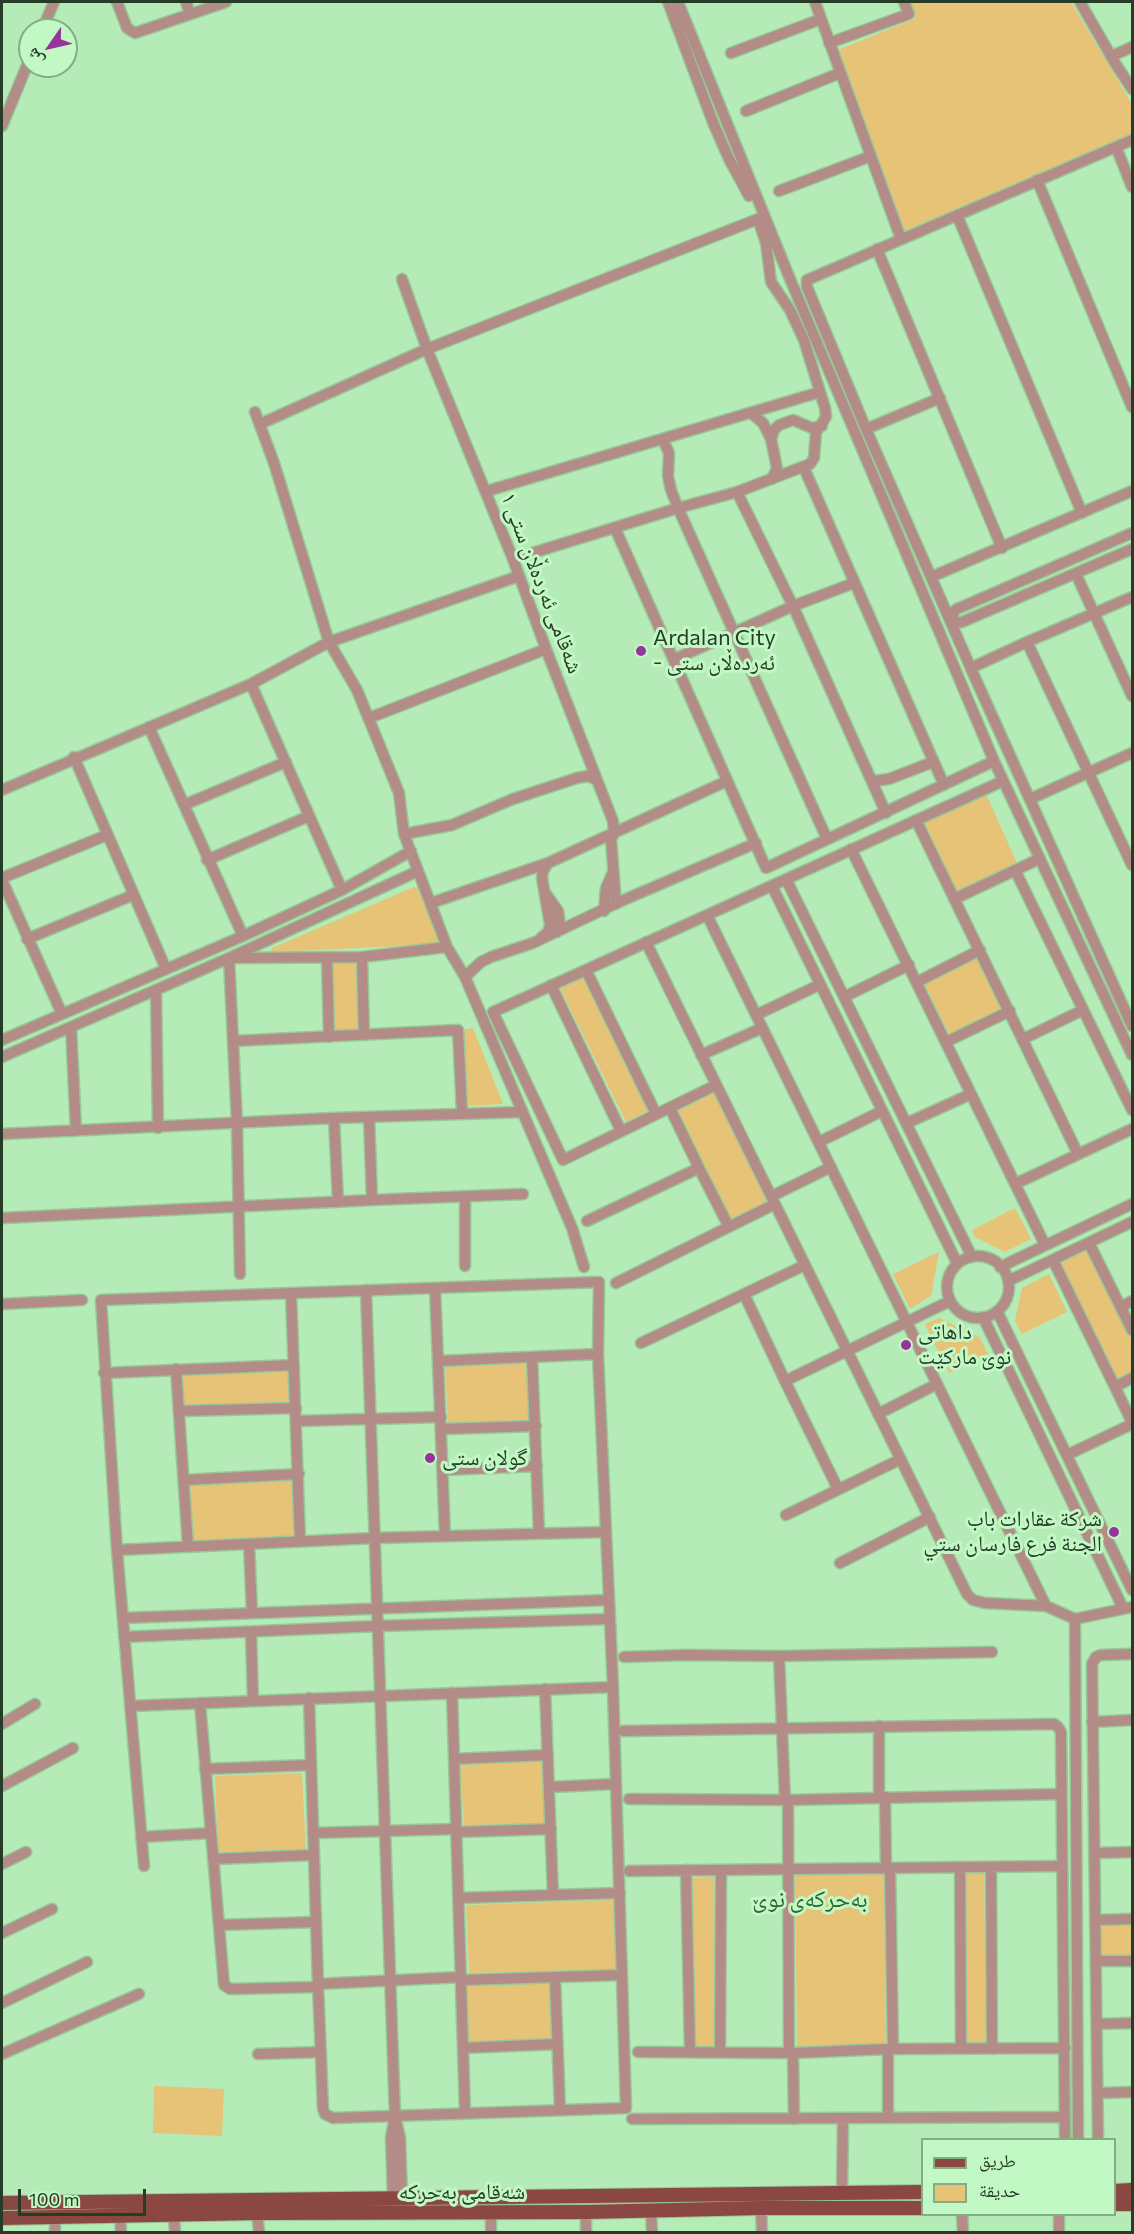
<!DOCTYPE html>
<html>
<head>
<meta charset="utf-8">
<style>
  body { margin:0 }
  #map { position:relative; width:1134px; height:2234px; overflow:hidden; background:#b4ebb6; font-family:Commissioner,"Noto Naskh Arabic",sans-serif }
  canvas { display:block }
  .frame { position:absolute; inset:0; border:3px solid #263c27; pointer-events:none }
  .legend { position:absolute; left:921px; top:2138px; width:195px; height:78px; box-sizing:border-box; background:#c1f8c3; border:2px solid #83ad85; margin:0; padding:8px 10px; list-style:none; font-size:18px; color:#263c27 }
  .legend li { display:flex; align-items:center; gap:12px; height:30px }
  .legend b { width:30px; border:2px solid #83ad85 }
  .north { position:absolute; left:18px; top:18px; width:60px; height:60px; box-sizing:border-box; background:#c1f8c3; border:2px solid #83ad85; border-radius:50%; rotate:236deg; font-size:16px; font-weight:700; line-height:24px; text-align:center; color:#263c27 }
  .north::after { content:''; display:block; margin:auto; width:21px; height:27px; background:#95349b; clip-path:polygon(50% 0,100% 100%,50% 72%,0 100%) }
  .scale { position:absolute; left:18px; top:2189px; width:128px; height:27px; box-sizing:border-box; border:3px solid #263c27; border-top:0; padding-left:8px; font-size:18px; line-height:21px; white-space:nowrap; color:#263c27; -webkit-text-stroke:4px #c1f8c3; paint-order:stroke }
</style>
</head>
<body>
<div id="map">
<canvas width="1134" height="2234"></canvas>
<div class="frame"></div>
<ul class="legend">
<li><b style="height:8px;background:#8b4843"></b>طريق</li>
<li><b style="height:16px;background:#e6c376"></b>حديقة</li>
</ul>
<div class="north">ش</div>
<div class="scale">100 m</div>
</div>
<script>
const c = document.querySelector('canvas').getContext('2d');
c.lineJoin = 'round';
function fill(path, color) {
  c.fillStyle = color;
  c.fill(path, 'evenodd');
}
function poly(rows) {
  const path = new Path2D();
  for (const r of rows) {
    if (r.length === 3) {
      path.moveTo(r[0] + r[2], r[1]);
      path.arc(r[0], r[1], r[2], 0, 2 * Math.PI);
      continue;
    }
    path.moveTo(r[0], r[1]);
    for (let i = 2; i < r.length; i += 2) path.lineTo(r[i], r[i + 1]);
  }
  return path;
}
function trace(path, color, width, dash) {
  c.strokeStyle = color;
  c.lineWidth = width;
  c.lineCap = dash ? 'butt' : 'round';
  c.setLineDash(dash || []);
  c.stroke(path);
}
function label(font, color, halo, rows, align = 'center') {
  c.font = font + ' Commissioner,"Noto Naskh Arabic",sans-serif';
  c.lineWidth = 6;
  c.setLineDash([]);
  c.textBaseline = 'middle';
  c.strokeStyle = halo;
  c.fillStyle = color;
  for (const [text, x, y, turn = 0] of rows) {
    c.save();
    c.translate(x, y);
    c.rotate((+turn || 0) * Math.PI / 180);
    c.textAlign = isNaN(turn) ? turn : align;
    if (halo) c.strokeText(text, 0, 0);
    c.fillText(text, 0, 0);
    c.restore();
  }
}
fill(poly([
  [910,2,1071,2,1132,104,1132,134,902,232,838,50,914,19],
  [986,794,1017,863,957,891,924,823],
  [414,887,419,889,447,944,271,952,272,948],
  [977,958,1002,1009,949,1034,924,983],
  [356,961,358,1031,334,1031,332,962],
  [584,976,650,1110,626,1122,560,988],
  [473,1028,503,1104,467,1106,463,1030],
  [714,1093,768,1202,732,1220,677,1111],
  [1015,1208,1031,1239,1005,1252,975,1237,972,1230],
  [1086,1250,1089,1252,1132,1341,1132,1372,1119,1378,1117,1378,1061,1266,1063,1262],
  [939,1252,931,1296,910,1309,893,1274],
  [1049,1274,1067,1312,1022,1334,1015,1321,1022,1288],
  [939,1318,979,1337,988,1354,949,1373,925,1324],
  [529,1361,531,1420,448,1423,445,1364],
  [291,1371,292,1403,183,1407,181,1375],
  [292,1480,295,1538,192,1542,189,1484],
  [543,1761,546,1824,464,1825,460,1765],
  [302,1773,306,1849,218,1852,215,1776],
  [964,1873,984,1873,986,2044,965,2044],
  [884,1874,886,2046,797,2047,795,1875],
  [714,1877,716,2049,693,2049,691,1878],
  [614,1900,616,1969,469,1973,466,1905],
  [1132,1924,1132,1957,1100,1958,1099,1925],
  [550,1983,552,2040,468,2042,466,1985],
  [154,2086,224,2089,222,2136,153,2133]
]), '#e6c376');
const minor = poly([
  [117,2,127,28,135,33,226,2],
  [186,2,190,14],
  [668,2,714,125,729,159,749,196],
  [678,2,790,279,994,761,1132,1055],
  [815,2,901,239],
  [1080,2,1115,63,1132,89],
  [42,30,54,2],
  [829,43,909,14,904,2],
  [731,53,821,19],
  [1112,56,1132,47],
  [746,111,840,73],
  [2,126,30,58],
  [1116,147,1132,187],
  [1037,180,1132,407],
  [779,191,871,156],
  [957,215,1082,513],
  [877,249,1002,548],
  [402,279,427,349,513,559,546,649,613,821,614,834,611,839,616,904],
  [255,412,274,463,329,642,357,690,399,793,404,834,447,947,465,977,481,962,491,957,533,943,619,902,756,843],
  [751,413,763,423,771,439],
  [260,424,427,349,758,219],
  [866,429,940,398],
  [663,440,669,453,668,476,671,490,678,508,827,839],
  [804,468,944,785],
  [772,479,777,468,771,439,774,430,779,425,793,420,812,428,822,426],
  [487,491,820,392],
  [737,492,793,606,886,813],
  [615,528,766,868,994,761],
  [1132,533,957,609,953,612,953,619,956,623,962,622,1132,549],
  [513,559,678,508,737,492,810,464,814,458,816,432,826,417,825,408,804,340,790,310,771,282,766,243,758,219],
  [1076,574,1132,696],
  [931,577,866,429,807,287,807,280,1132,140],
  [1132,597,1027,642,973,667,972,671,1132,1026],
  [1027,642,1132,865],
  [675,659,793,606,854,583],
  [972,671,931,577,1132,491],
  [251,684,342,890],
  [369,718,546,649],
  [149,727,243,936],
  [74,757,166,969],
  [870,777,874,781,889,779,933,762],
  [2,790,251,684,329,642,519,576],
  [1030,799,1132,753],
  [184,805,286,762],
  [916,820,1078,1154],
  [404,834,452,825,513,799,577,778,588,776,597,780],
  [851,849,1045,1245],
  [207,860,309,816],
  [1015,870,1132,1110],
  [2,878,107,835],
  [786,879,972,1257],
  [2,880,62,1014],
  [772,886,957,1263],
  [546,894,558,911,560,925,557,932],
  [954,899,1039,859],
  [431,903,548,863,727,781],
  [604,911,606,888,613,872],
  [707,915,1046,1606],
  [541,938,548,932,550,925,542,878,543,871,548,863],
  [27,939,133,895],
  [646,942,967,1594,973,1600,985,1603,1046,1606,1075,1619,1132,1607],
  [362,957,364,1035],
  [327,958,329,1037],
  [586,970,656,1114],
  [465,977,572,1228,584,1267],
  [917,982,980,950],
  [551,985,621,1131],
  [156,990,158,1128],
  [844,997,909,965],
  [756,1015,819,985],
  [71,1027,76,1131],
  [1023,1039,1083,1010],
  [2,1040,243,936,342,890,411,851],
  [233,1041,458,1030,462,1113],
  [946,1042,1010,1011],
  [701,1055,762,1028],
  [2,1057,229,958,418,871],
  [716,1085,563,1160,493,1012,1003,781],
  [334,1118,338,1202],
  [369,1118,372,1200],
  [907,1123,971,1094],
  [2,1134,334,1118,522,1112],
  [819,1142,882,1111],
  [699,1168,729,1227],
  [1015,1184,1132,1129],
  [772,1196,831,1167],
  [2,1218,372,1200,523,1194],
  [587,1221,699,1168,670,1108],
  [1089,1243,1132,1330],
  [978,1287,31],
  [1053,1260,1132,1422],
  [465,1266,465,1198],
  [1000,1267,1132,1204],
  [240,1274,237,1124,229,958,362,957,447,947],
  [1008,1281,1132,1222],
  [616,1283,775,1204],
  [435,1288,445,1536],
  [366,1290,395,2116,400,2138,402,2198],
  [291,1293,300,1541],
  [744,1294,785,1381,950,1301],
  [2,1304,82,1300],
  [1121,1307,1132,1301],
  [997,1311,1132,1590],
  [983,1317,1123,1608],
  [641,1343,805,1265],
  [532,1357,539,1533],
  [439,1361,598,1354],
  [176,1369,188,1546],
  [104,1373,294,1365],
  [785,1381,838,1489],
  [1115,1387,1132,1378],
  [179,1411,296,1408],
  [878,1414,937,1384],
  [297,1421,441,1417],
  [441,1429,536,1426],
  [1067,1455,1132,1424],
  [443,1470,537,1466],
  [184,1480,299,1474],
  [786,1515,901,1459],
  [249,1544,252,1613],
  [117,1550,375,1538,605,1532],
  [840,1563,930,1517],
  [123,1618,608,1600],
  [1075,1619,1078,2140],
  [251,1632,253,1701],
  [124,1637,378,1626,609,1619],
  [779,1656,785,1800],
  [624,1657,685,1655,779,1656,992,1652],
  [545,1689,553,1895],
  [452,1693,465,2113],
  [200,1703,224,1985,230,1989,318,1987],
  [130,1706,613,1687],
  [1092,1722,1132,1720],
  [2,1724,35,1704],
  [879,1726,879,1797],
  [623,1731,1054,1724,1058,1727,1061,1732,1065,2140],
  [454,1759,548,1755],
  [205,1769,311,1765],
  [2,1786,73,1748],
  [550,1787,615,1784],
  [885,1797,886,1868],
  [629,1799,788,1800,1061,1794],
  [788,1800,789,2052],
  [457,1832,551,1829],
  [313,1833,456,1829],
  [141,1837,211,1833],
  [1096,1853,1132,1852],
  [213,1859,313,1855],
  [2,1864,26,1852],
  [144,1866,117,1550,101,1300,599,1282,598,1354,613,1687,626,2108,333,2118,325,2114,323,2109,318,1984,309,1698],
  [960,1867,961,2049],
  [991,1867,992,2049],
  [890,1868,893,2049],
  [686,1870,690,2051],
  [629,1871,1062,1866],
  [459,1898,620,1893],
  [1096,1920,1132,1919],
  [219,1925,316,1922],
  [2,1933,52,1909],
  [1096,1961,1132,1961],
  [555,1977,560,2110],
  [462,1980,621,1975],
  [318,1984,462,1977],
  [2,2003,87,1962],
  [1097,2024,1132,2023],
  [463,2048,557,2044],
  [638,2052,793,2053,888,2049,1065,2048],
  [720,2052,721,1870],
  [793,2053,794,2119],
  [2,2054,139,1994],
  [258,2054,321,2052],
  [1098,2093,1132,2092],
  [888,2118,888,2049],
  [632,2119,1065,2117],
  [1098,2140,1092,1664,1096,1657,1101,1655,1132,1654],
  [842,2193,843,2119],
  [393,2198,391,2138,395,2116],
  [761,2208,762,2232],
  [651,2211,652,2232],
  [257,2213,259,2232],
  [491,2213,491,2232],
  [962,2214,963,2232],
  [1059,2214,1059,2232],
  [120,2216,121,2232],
  [174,2216,175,2232],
  [55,2217,55,2232],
  [586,2232,586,2212]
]);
const major = poly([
  [1114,2191,1132,2190],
  [2,2203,922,2192],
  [1114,2204,1132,2204],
  [2,2218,257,2213,586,2212,761,2208,922,2208]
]);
trace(minor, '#98c899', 13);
trace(major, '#98c899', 16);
trace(minor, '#b38b87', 10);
trace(major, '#8b4843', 14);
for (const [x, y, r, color] of [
  [641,651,6,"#95349b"],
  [906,1345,6,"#95349b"],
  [430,1458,6,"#95349b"],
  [1114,1532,6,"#95349b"]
]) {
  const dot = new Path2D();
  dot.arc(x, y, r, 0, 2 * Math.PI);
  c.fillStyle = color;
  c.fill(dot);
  trace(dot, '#c1f8c3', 2);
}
label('22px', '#263c27', '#c1f8c3', [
  ["شەقامی ئەردەڵان ستی ١",542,583,69],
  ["شەقامی بەحرکە",462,2192]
]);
label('22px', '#263c27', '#c1f8c3', [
  ["Ardalan City",653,638],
  ["- ئەردەڵان ستی",653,663],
  ["داهاتی",918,1332],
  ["نوێ مارکێت",918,1357],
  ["گولان ستی",442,1458],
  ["شرکة عقارات باب",1102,1519,"right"],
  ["الجنة فرع فارسان ستي",1102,1544,"right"]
], 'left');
label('24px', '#326436', '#c1f8c3', [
  ["بەحرکەی نوێ",810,1899]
]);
</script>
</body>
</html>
